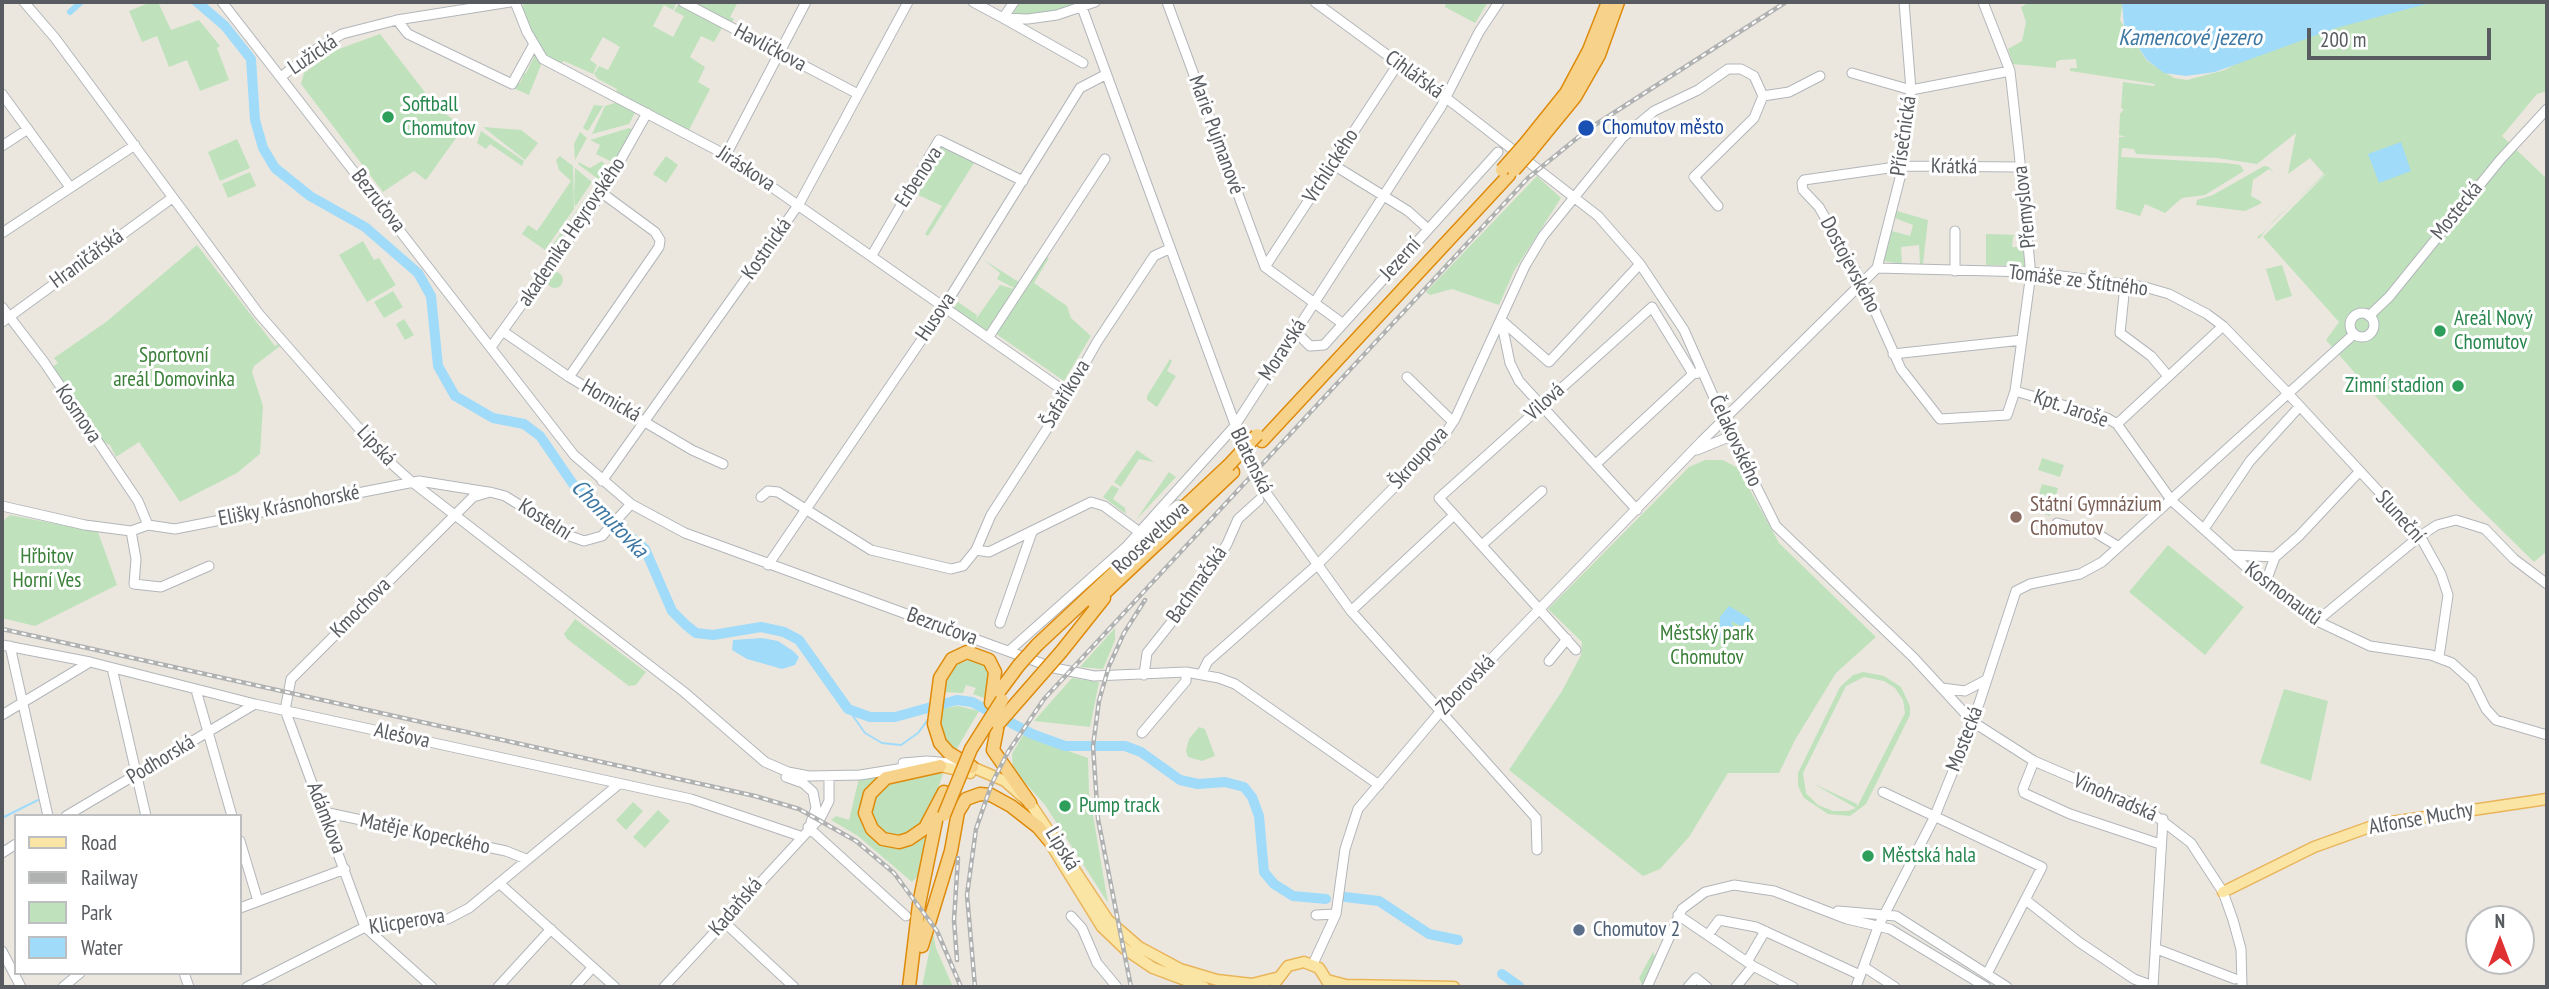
<!DOCTYPE html>
<html>
<head>
<meta charset="utf-8">
<style>
  body { margin:0 }
  #map { position:relative; width:2549px; height:989px; overflow:hidden; background:#ebe7df; font-family:"PT Sans Narrow",sans-serif }
  canvas { display:block }
  .frame { position:absolute; inset:0; border:4px solid #585c60; pointer-events:none }
  .legend { position:absolute; left:14px; top:814px; width:228px; height:161px; box-sizing:border-box; background:#fff; border:2px solid #bcbebf; margin:0; padding:9px 12px; list-style:none; font-size:21px; color:#585c60 }
  .legend li { display:flex; align-items:center; gap:14px; height:35px }
  .legend b { width:35px; border:2px solid #bcbebf }
  .north { position:absolute; left:2465px; top:905px; width:70px; height:70px; box-sizing:border-box; background:#fff; border:2px solid #bcbebf; border-radius:50%; rotate:0deg; font-size:19px; font-weight:700; line-height:28px; text-align:center; color:#585c60 }
  .north::after { content:''; display:block; margin:auto; width:24px; height:32px; background:#df3132; clip-path:polygon(50% 0,100% 100%,50% 72%,0 100%) }
  .scale { position:absolute; left:2307px; top:28px; width:184px; height:32px; box-sizing:border-box; border:4px solid #585c60; border-top:0; padding-left:9px; font-size:21px; line-height:24px; white-space:nowrap; color:#585c60; -webkit-text-stroke:5px #fff; paint-order:stroke }
</style>
</head>
<body>
<div id="map">
<canvas width="2549" height="989"></canvas>
<div class="frame"></div>
<ul class="legend">
<li><b style="height:9px;background:#fae5a4"></b>Road</li>
<li><b style="height:9px;background:#b0b1b1"></b>Railway</li>
<li><b style="height:19px;background:#bfe2bc"></b>Park</li>
<li><b style="height:19px;background:#a0dbfa"></b>Water</li>
</ul>
<div class="north">N</div>
<div class="scale">200 m</div>
</div>
<script>
const c = document.querySelector('canvas').getContext('2d');
c.lineJoin = 'round';
function fill(path, color) {
  c.fillStyle = color;
  c.fill(path, 'evenodd');
}
function poly(rows) {
  const path = new Path2D();
  for (const r of rows) {
    if (r.length === 3) {
      path.moveTo(r[0] + r[2], r[1]);
      path.arc(r[0], r[1], r[2], 0, 2 * Math.PI);
      continue;
    }
    path.moveTo(r[0], r[1]);
    for (let i = 2; i < r.length; i += 2) path.lineTo(r[i], r[i + 1]);
  }
  return path;
}
function trace(path, color, width, dash) {
  c.strokeStyle = color;
  c.lineWidth = width;
  c.lineCap = dash ? 'butt' : 'round';
  c.setLineDash(dash || []);
  c.stroke(path);
}
function label(font, color, halo, rows, align = 'center') {
  c.font = font + ' "PT Sans Narrow",sans-serif';
  c.lineWidth = 6;
  c.setLineDash([]);
  c.textBaseline = 'middle';
  c.strokeStyle = halo;
  c.fillStyle = color;
  for (const [text, x, y, turn = 0] of rows) {
    c.save();
    c.translate(x, y);
    c.rotate((+turn || 0) * Math.PI / 180);
    c.textAlign = isNaN(turn) ? turn : align;
    if (halo) c.strokeText(text, 0, 0);
    c.fillText(text, 0, 0);
    c.restore();
  }
}
fill(poly([
  [151,2,158,2,171,30,199,20,220,46,217,48,229,80,200,91,187,60,169,67,157,36,142,42,129,11],
  [524,2,672,2,676,4,673,10,664,5,653,26,673,37,684,16,674,11,678,5,723,26,714,42,701,36,690,57,705,67,698,82,710,89,688,132,616,93,617,89,598,79,594,74,599,66,608,70,620,47,603,37,590,60,597,65,593,74,564,61,560,64,549,60,540,50,522,12],
  [688,2,738,2,730,17,734,19,731,24],
  [1022,2,1073,2,1068,8,1049,13,1014,15,1013,9],
  [1446,2,1488,2,1475,23,1445,7],
  [2030,2,2123,2,2120,20,2147,61,2174,78,2187,80,2225,70,2252,55,2345,23,2425,2,2547,2,2547,91,2537,94,2502,136,2547,179,2547,551,2534,562,2470,499,2368,388,2326,340,2339,322,2263,237,2330,170,2274,220,2259,239,2257,237,2263,233,2275,220,2324,174,2310,158,2288,174,2296,133,2257,164,2217,158,2136,154,2134,149,2122,148,2121,157,2225,163,2240,165,2244,171,2205,195,2182,198,2165,213,2145,204,2140,216,2116,209,2119,137,2126,137,2119,135,2120,114,2124,109,2121,108,2123,82,2154,86,2155,84,2070,71,2070,68,2077,68,2076,59,2060,60,2056,62,2056,68,2013,64,2008,49,2022,41,2026,22,2021,7],
  [380,34,437,108,464,127,426,180,414,171,383,192,301,84,304,73,336,50],
  [535,54,542,62,529,95,513,88,516,82,520,83,523,76,520,75,526,73,534,57,531,56],
  [618,102,636,111,629,124,592,134,605,106],
  [594,105,603,106,588,131,583,128],
  [483,127,521,130,538,143,525,160],
  [629,128,634,130,618,161,610,161,596,154,600,145,590,140],
  [481,131,524,161,522,166,490,144,486,149,477,143],
  [580,132,587,138,575,160,574,144],
  [237,139,250,168,220,181,208,152],
  [941,145,974,163,928,236,925,234,942,206,914,193],
  [560,156,573,166,574,209,545,250,522,234,528,225,537,231,571,181,559,170,556,160],
  [666,156,678,165,666,183,653,174],
  [602,161,612,172,607,172,603,179,605,184,579,165,578,162,590,168],
  [2264,166,2269,167,2274,173,2269,169,2253,180,2251,196,2262,202,2260,204,2245,211,2196,205,2197,200,2213,195],
  [575,168,592,182,575,207,574,198],
  [250,172,256,186,228,198,222,184],
  [1537,176,1561,198,1514,271,1499,305,1452,289,1430,295,1426,292],
  [595,185,601,191,597,197,592,193,550,253,549,250],
  [1897,211,1928,220,1923,264,1920,264,1919,245,1901,247,1902,264,1884,261,1892,231,1910,236,1913,225,1895,218],
  [1986,234,2021,235,2013,236,2012,247,2023,247,2025,266,1986,265],
  [363,241,374,260,379,258,396,285,367,302,339,255],
  [197,245,275,346,282,341,284,343,254,366,252,372,263,406,260,454,237,473,180,502,139,442,116,457,110,445,101,441,52,367,58,363,54,358,106,322],
  [1044,256,1049,258,1034,283,1067,306,1071,318,1091,336,1064,381,995,333,986,332,953,309,958,302,977,315,976,319,1000,285,1018,290,997,279,1000,273,984,260,1022,284],
  [2282,265,2292,296,2276,301,2266,269],
  [555,280,8],
  [393,291,403,307,384,318,374,302],
  [404,319,414,335,405,340,396,324],
  [1170,359,1172,361,1167,371,1176,376,1157,407,1147,400,1147,396],
  [1137,450,1154,462,1139,459,1121,487,1114,482],
  [2042,458,2064,465,2060,477,2038,470],
  [1705,460,1723,460,1738,468,1779,543,1876,637,1836,673,1795,740,1779,773,1728,773,1689,837,1660,869,1643,876,1509,770,1562,691,1581,655,1582,642,1548,609,1689,467],
  [1169,472,1176,477,1136,520],
  [2042,484,2058,488,2050,516,2034,511],
  [1112,485,1119,489,1113,499,1125,508,1126,514,1103,497],
  [10,515,98,532,117,585,35,626,2,618,2,522],
  [2168,545,2244,607,2205,655,2129,592],
  [575,619,646,672,636,685,629,686,567,639,564,634],
  [1115,628,1115,640,1103,669,1080,667],
  [976,658,986,664,991,676,990,692,984,698,973,694,976,688,966,685,963,693,942,692,953,665],
  [1863,672,1884,676,1901,687,1910,706,1910,715,1866,804,1850,816,1828,814,1804,798,1798,786,1798,773,1840,687,1853,675],
  [1864,677,1884,681,1895,688,1903,700,1905,713,1857,807,1857,804,1812,783,1856,808,1848,811,1833,811,1818,805,1806,793,1803,773,1846,686],
  [1072,678,1099,682,1090,727,1034,721],
  [2284,689,2328,701,2311,781,2260,763],
  [958,706,979,711,956,750,942,736,939,722,940,709],
  [1199,727,1205,729,1215,756,1202,761,1188,757,1186,751,1189,739],
  [1023,735,1088,758,1089,792,1108,903,1045,805,1013,769,1012,754],
  [926,772,943,774,932,806,920,824,911,834,897,837,882,834,873,818,873,799,879,789,899,776],
  [885,774,875,782,866,829,914,843,927,836,920,874,912,882,858,836,831,820,836,816,849,820,859,778],
  [633,802,643,811,626,830,616,820],
  [658,810,670,821,645,848,633,837],
  [933,933,936,948,953,987,922,987],
  [1653,952,1655,956,1643,987,1639,978]
]), '#bfe2bc');
fill(poly([
  [2122,2,2434,2,2336,28,2215,72,2186,76,2164,73,2147,60,2124,26],
  [2401,142,2411,171,2379,183,2368,154],
  [1729,606,1749,618,1751,622,1741,626,1731,621,1736,634,1723,645,1719,634,1720,617],
  [762,638,778,641,793,651,799,657,795,665,782,669,747,659,732,650,733,640]
]), '#a0dbfa');
trace(poly([
  [848,709,865,733,882,743,901,745,918,733,929,718],
  [2,818,38,800]
]), '#a0dbfa', 2);
trace(poly([
  [70,12,81,2]
]), '#a0dbfa', 6);
trace(poly([
  [197,2,225,26,251,59,255,120,263,148,275,168,310,196,365,227,418,273,431,296,438,366,455,396,493,418,524,424,540,436,573,484,598,511,645,549,672,611,686,625,696,633,713,635,761,627,784,632,799,640,848,709,870,717,895,717,957,700,972,702,1032,734,1065,746,1125,746,1141,752,1180,780,1198,784,1225,782,1244,787,1252,797,1259,816,1264,872,1274,884,1293,896,1326,899],
  [1345,897,1379,901,1429,934,1458,940],
  [1502,974,1519,986]
]), '#a0dbfa', 10);
const minor = poly([
  [24,2,55,38,259,314,384,457,412,482,684,692,765,762,788,772,809,776,860,775,910,767],
  [222,2,574,455,631,504,685,533,1054,668,1094,676,1186,672,1219,678,1235,684,1379,785],
  [515,2,527,32,543,59,726,155,1067,393],
  [683,2,858,94],
  [973,2,1003,18,1028,19,1057,15,1095,2],
  [1014,2,1003,18,1083,63],
  [1080,2,1254,476,1351,611,1536,818,1537,850],
  [1167,2,1265,267,1342,323],
  [1315,2,1454,104,1598,216,1640,264,1684,330,1731,436,1776,526,1913,657,1973,722,2034,761,2148,810,2191,843,2223,892,2233,920,2241,949,2242,987],
  [1983,2,2010,71,2019,152,2030,265,2030,280,2015,391,2007,415,1940,419,1901,369,1862,282,1819,207,1803,190,1802,183,1804,180,1903,166,2020,167],
  [397,20,408,34,512,84,534,44],
  [1852,73,1911,90,2010,71],
  [282,76,318,48,342,34,397,20,510,2],
  [2,94,70,187],
  [1763,96,1789,92,1820,76],
  [2,146,28,129],
  [726,155,806,2],
  [1332,164,1408,211,1428,229],
  [2,233,135,145],
  [872,255,939,140,1023,181],
  [1265,267,1398,64],
  [1877,268,1903,166,1911,90,1904,2],
  [1955,271,1955,231],
  [2125,285,2120,333,2151,356,2168,376],
  [2,307,44,362,138,501,148,525],
  [2362,325,12],
  [2369,316,2389,297,2500,160,2547,109],
  [1501,320,1510,363,1519,381,1637,510],
  [1501,320,1549,362,1640,264],
  [2,322,172,198],
  [504,332,569,377,692,450,723,464],
  [1301,337,1310,346,1324,345,1498,152],
  [988,338,1105,159],
  [491,347,602,193,647,113],
  [1893,354,2022,340],
  [569,377,659,247,660,240,655,232,602,193],
  [1407,377,1452,421],
  [2015,391,2107,418,2117,424,2172,501,2265,584,2317,621,2370,646,2431,655,2452,663,2472,681,2486,709,2496,720,2547,735],
  [2117,424,2223,326],
  [1697,450,1731,436],
  [1596,464,1693,374,1698,373],
  [602,481,799,204,908,2],
  [761,497,768,491,778,492,871,550,951,569,963,566,976,550,991,515,1054,418,1097,342,1154,256,1169,249],
  [2,506,85,525,131,531,148,525,175,529,419,481,488,492],
  [2057,523,2096,533,2119,547],
  [2204,529,2250,461,2300,406],
  [131,531,136,559,134,584,161,587,209,566],
  [1140,536,1178,505],
  [1483,544,1542,491],
  [976,550,989,552,1091,502,1104,506,1138,531],
  [2232,555,2275,557],
  [768,565,944,307,1080,88,1105,75],
  [2265,584,2275,557,2299,536,2359,472],
  [1351,611,1453,516],
  [2317,621,2420,536,2437,525,2456,520,2485,529,2514,559,2547,584],
  [1000,623,1032,532],
  [2,645,90,662,255,704,691,799,800,836],
  [10,646,48,816],
  [1576,650,1439,498,1652,307,1693,374],
  [1009,651,1127,546,1234,427,1441,107,1479,32,1499,2],
  [1549,661,1567,639],
  [112,668,146,816],
  [1202,673,1208,661,1317,565,1441,440,1455,419,1525,266,1543,236,1623,137,1654,111,1698,90,1728,69,1741,69,1754,76,1763,96,1754,118,1694,177,1718,206],
  [1144,675,1147,653,1201,585,1227,544,1238,519,1259,500],
  [1942,688,1965,691,1986,680],
  [196,690,232,816],
  [2,715,90,662],
  [1142,733,1186,681,1186,672],
  [2034,761,2023,789,2024,793,2070,814,2160,844],
  [903,763,927,761,962,764],
  [786,777,803,783,813,792,816,808,811,822],
  [1883,792,2042,867,1987,974],
  [324,812,506,851,526,859],
  [66,816,255,704],
  [808,827,906,916],
  [240,841,258,901],
  [2,853,16,844],
  [499,883,615,987],
  [2027,901,2079,942,2134,979,2153,986],
  [240,908,345,869],
  [1838,911,1896,916,2007,987],
  [1316,915,1336,914],
  [1678,915,1753,966,1793,987],
  [1071,916,1082,928,1097,963,1117,987],
  [723,921,794,987],
  [365,927,285,710,291,679,473,497,490,492,505,496,570,536,584,541,602,536,631,504],
  [365,927,432,987],
  [1708,935,1719,920,1756,927,1860,975],
  [2157,949,2235,979],
  [2,951,21,987],
  [1747,962,1765,931],
  [1313,964,1336,914,1345,849,1358,809,1440,712,1702,441,1877,268,2031,272,2145,287,2169,294,2207,314,2223,326,2282,387,2420,536,2441,574,2448,595,2439,657],
  [1864,967,1895,987],
  [184,973,189,987],
  [63,987,80,973],
  [247,987,365,927,381,928,448,919,469,908,619,784],
  [498,987,551,929],
  [575,987,593,967],
  [664,987,821,817,829,801,829,777],
  [1647,987,1682,909,1705,892,1734,885,1774,891,1847,919,1890,929,1986,987],
  [1688,987,1696,978,1707,987],
  [1736,987,1753,966],
  [1856,987,1878,927,1934,818,1973,722,2016,591,2030,584,2080,574,2102,562,2354,334],
  [2153,987,2163,819]
]);
const major = poly([
  [940,766,970,773],
  [972,767,1005,781,1030,803,1108,920,1139,947,1180,969,1217,980,1252,984,1276,978],
  [1047,838,1102,927,1125,949,1153,968,1204,987],
  [2223,892,2314,847,2378,824,2547,799],
  [1327,980,1346,985,1454,987],
  [1275,983,1288,966,1304,962,1319,968,1329,984]
]);
const highway = poly([
  [1525,144,1566,93,1589,50,1608,2],
  [1530,152,1575,97,1599,55,1618,2],
  [1262,441,1509,175],
  [1094,603,1233,472],
  [1037,645,1228,466],
  [1061,652,1104,598],
  [993,700,1019,665],
  [998,724,993,750,1030,803],
  [940,766,886,778,870,794,865,813,872,829,883,839,899,842,909,839,925,828,944,792],
  [972,767,949,753,940,743,934,724,940,678,952,659,967,652,989,660,995,672,991,703],
  [922,946,951,851,958,812,966,799,980,794,991,795,1011,806,1038,827,1049,840],
  [909,987,919,904,937,816]
]);
trace(minor, '#b2b6ba', 11);
trace(major, '#e9b45a', 13);
trace(highway, '#de8a0b', 15);
trace(minor, '#fff', 9);
trace(major, '#fae5a4', 10);
trace(highway, '#f7d28a', 12);
const rail = poly([
  [2,629,755,796,799,809,856,841,894,873,937,931,961,987],
  [957,960,954,920,958,858],
  [975,987,967,895,976,829,992,783,1008,752,1044,699,1528,178,1587,130,1786,2],
  [1131,987,1098,819,1093,746,1099,701,1109,666,1124,633,1145,600]
]);
trace(rail, '#b0b1b1', 4.5);
trace(rail, '#fff', 2, [5]);
const highwayBridge = poly([
  [1502,170,1525,144],
  [1514,170,1530,152],
  [1228,466,1257,435],
  [1019,665,1037,645],
  [998,724,1061,652],
  [944,815,971,749,1002,700]
]);
trace(highwayBridge, '#de8a0b', 15, []);
trace(highwayBridge, '#f7d28a', 12);
for (const [x, y, r, color] of [
  [388,117,7,"#2e9e5b"],
  [1586,128,9,"#1a4fb4"],
  [2440,331,7,"#2e9e5b"],
  [2458,386,7,"#2e9e5b"],
  [2016,517,7,"#8d6e63"],
  [1065,806,7,"#2e9e5b"],
  [1868,856,7,"#2e9e5b"],
  [1579,930,7,"#5c6f8a"]
]) {
  const dot = new Path2D();
  dot.arc(x, y, r, 0, 2 * Math.PI);
  c.fillStyle = color;
  c.fill(dot);
  trace(dot, '#fff', 2.5);
}
label('21px', '#585c60', '#fff', [
  ["Havlíčkova",770,48,28],
  ["Lužická",313,55,-34],
  ["Cihlářská",1414,75,36],
  ["Marie Pujmanové",1216,135,70],
  ["Přísečnická",1904,136,-82],
  ["Vrchlického",1331,166,-57],
  ["Krátká",1954,167,1],
  ["Jiráskova",746,169,33],
  ["Erbenova",919,177,-57],
  ["Bezručova",378,201,52],
  ["Přemyslova",2025,207,-96],
  ["Mostecká",2457,211,-51],
  ["akademika Heyrovského",572,232,-56],
  ["Kostnická",767,249,-55],
  ["Hraničářská",87,259,-36],
  ["Jezerní",1401,259,-48],
  ["Dostojevského",1850,265,62],
  ["Tomáše ze Štítného",2078,281,7],
  ["Husova",936,317,-56],
  ["Moravská",1283,350,-57],
  ["Šafaříkova",1066,394,-59],
  ["Hornická",611,401,30],
  ["Vilová",1545,402,-42],
  ["Kpt. Jaroše",2071,409,19],
  ["Kosmova",78,414,56],
  ["Čelakovského",1735,441,65],
  ["Lipská",376,446,47],
  ["Škroupova",1419,458,-48],
  ["Blatenská",1251,461,64],
  ["Elišky Krásnohorské",289,506,-11],
  ["Sluneční",2400,517,48],
  ["Kostelní",545,520,32],
  ["Rooseveltova",1151,538,-43],
  ["Bachmačská",1197,585,-55],
  ["Kosmonautů",2283,594,37],
  ["Kmochova",361,608,-45],
  ["Bezručova",942,627,20],
  ["Zborovská",1466,685,-46],
  ["Alešova",402,736,12],
  ["Mostecká",1965,739,-69],
  ["Podhorská",161,760,-31],
  ["Vinohradská",2115,798,24],
  ["Adámkova",326,818,69],
  ["Alfonse Muchy",2421,819,-10],
  ["Matěje Kopeckého",425,834,12],
  ["Lipská",1062,849,59],
  ["Kadaňská",736,907,-49],
  ["Klicperova",407,922,-9]
]);
label('21px', '#27864d', '#fff', [
  ["Softball",402,105],
  ["Chomutov",402,129],
  ["Areál Nový",2454,319],
  ["Chomutov",2454,343],
  ["Zimní stadion",2444,386,"right"],
  ["Pump track",1079,806],
  ["Městská hala",1882,856]
], 'left');
label('21px', '#164399', '#fff', [
  ["Chomutov město",1602,128]
], 'left');
label('21px', '#3a7f38', '#fff', [
  ["Sportovní",174,356],
  ["areál Domovinka",174,380],
  ["Hřbitov",47,557],
  ["Horní Ves",47,581],
  ["Městský park",1707,634],
  ["Chomutov",1707,658]
]);
label('21px', '#785e54', '#fff', [
  ["Státní Gymnázium",2030,505],
  ["Chomutov",2030,529]
], 'left');
label('21px', '#4e5e75', '#fff', [
  ["Chomutov 2",1593,930]
], 'left');
label('italic 23px', '#3d77a2', '#fff', [
  ["Kamencové jezero",2190,38],
  ["Chomutovka",609,519,46]
]);
</script>
</body>
</html>
